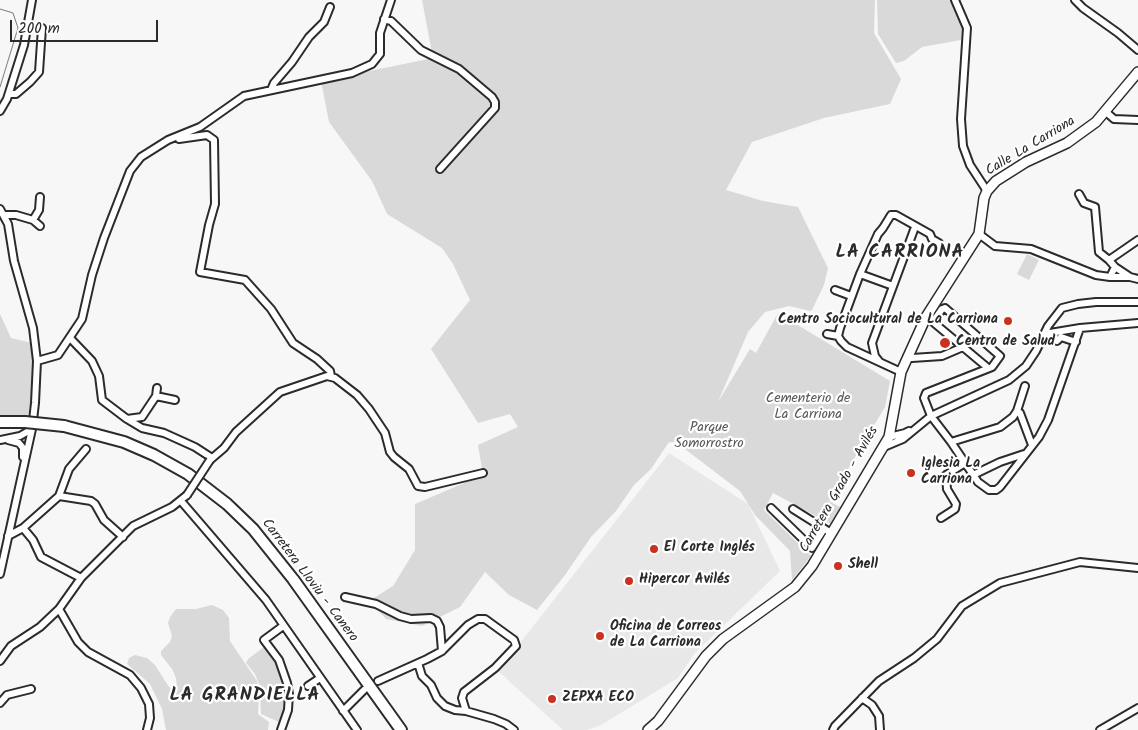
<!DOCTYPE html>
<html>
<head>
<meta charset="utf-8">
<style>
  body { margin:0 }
  #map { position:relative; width:1138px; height:730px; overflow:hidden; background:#f7f7f7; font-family:Kalam,sans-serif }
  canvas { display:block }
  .scale { position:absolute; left:10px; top:20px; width:148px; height:22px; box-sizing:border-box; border:2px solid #2b2b2b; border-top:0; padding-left:6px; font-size:15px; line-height:18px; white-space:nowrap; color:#2b2b2b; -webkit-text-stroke:4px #fff; paint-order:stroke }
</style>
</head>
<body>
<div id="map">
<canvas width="1138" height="730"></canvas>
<div class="scale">200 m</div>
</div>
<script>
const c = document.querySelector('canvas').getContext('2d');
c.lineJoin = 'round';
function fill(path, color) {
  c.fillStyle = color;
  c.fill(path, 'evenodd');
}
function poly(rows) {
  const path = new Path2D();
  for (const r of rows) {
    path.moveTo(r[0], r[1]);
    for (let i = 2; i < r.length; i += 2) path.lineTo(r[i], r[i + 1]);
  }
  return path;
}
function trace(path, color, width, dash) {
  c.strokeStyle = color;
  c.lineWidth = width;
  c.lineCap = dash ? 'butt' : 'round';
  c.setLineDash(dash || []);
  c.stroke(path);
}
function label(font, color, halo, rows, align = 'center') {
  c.font = font + ' Kalam,sans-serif';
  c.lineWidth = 4.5;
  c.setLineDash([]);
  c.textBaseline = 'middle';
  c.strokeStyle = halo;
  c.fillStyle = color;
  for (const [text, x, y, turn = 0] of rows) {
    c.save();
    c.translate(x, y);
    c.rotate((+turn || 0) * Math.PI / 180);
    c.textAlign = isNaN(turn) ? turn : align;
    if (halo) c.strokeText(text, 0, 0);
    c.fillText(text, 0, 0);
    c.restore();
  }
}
fill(poly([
  [669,453,748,504,780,571,695,653,678,678,601,725,587,730,563,730,498,671]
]), '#e8e8e8');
fill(poly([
  [422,0,875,0,874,33,901,79,890,104,824,118,752,142,726,190,763,201,798,207,828,268,824,285,812,310,810,311,789,306,765,312,748,332,718,402,750,349,756,353,778,313,890,381,885,407,829,501,842,508,831,524,773,493,764,510,811,556,792,580,790,551,755,515,740,491,677,443,669,442,651,469,634,485,616,511,591,537,565,575,537,610,509,595,485,572,460,607,422,626,386,619,369,601,393,586,415,550,415,504,483,475,478,445,518,427,510,414,478,423,431,349,470,300,453,264,442,248,387,214,372,181,329,122,321,81,433,58],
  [877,0,950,0,960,21,964,35,961,40,922,47,904,61,896,63,878,34],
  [1027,254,1039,260,1029,280,1017,274],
  [0,314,11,338,32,343,37,380,28,416,0,417],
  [212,605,223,610,229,618,230,641,257,681,259,694,258,714,269,722,268,730,166,730,162,709,150,684,127,664,129,658,135,655,147,658,155,665,169,687,174,690,177,688,176,678,172,669,161,655,161,651,170,642,172,636,168,623,170,617,176,609,196,609],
  [264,647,278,667,285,686,285,708,282,719,279,722,261,714,260,687,255,674,246,663,248,659]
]), '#d9d9d9');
trace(poly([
  [0,9,13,13,18,28,0,87]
]), '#7b7b7b', 1);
const minor = poly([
  [955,0,967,28,961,119,963,146,970,165,987,191],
  [1075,0,1083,8,1118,33,1138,50],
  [384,19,391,21,421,50,459,69,492,97,495,102,495,108,440,169],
  [271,90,274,83,292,62,309,37,324,22,330,7],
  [9,94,16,94,30,82,39,72,42,28],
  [0,111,7,99,24,45,32,0],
  [1106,112,1114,119,1138,120],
  [179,139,207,135,214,140,215,204,209,225,200,272,245,280,271,309,293,343,317,359,330,371,331,376],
  [1079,194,1084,203,1095,207,1099,252,1109,260],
  [0,209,8,224,14,261,33,328,37,361,35,403,32,429,0,574],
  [4,215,16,215,33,220,39,210,40,197],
  [33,220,40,226],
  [979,234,995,246,1031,249,1096,275,1110,277,1115,267],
  [1138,240,1109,260,1115,267,1130,277,1138,279],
  [860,274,893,286],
  [1110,277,1129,277],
  [835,290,851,296],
  [827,334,838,336],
  [1044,334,1080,328,1138,323],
  [70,338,92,361,99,376,102,400,127,419,142,417,156,396,157,388],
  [1057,341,1061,337,1076,342],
  [907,357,912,358,942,356,963,347],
  [37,361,58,355,82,319,92,275,104,238,130,171,141,157,168,140,200,127,244,96,352,73,372,64,380,54,380,33,391,0],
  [879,361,875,356,872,343,915,227],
  [988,368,933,322,942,309,945,308,1000,356,992,367,926,393,924,398,931,416,951,442,978,482,989,490,996,490,1000,487,1039,437,1048,420,1080,328],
  [901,372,847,347,841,341,838,336,840,328,860,274,878,234,883,228,891,215,896,215,930,234,932,239,939,243],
  [156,396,175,400],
  [1017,411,1025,386],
  [127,419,142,428,164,433,195,447,212,458],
  [889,437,905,433,909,431],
  [0,440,20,436,32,429],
  [8,440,19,443,23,448,23,457],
  [951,442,1000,427,1013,417,1017,411,1020,413,1032,445],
  [884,447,903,439,931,416,1009,380,1026,366,1036,351,1048,326,1062,308,1078,304,1096,302,1138,302],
  [210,460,224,448,236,432,280,392,327,376,335,378,357,395,369,409,385,433,390,452,394,457,409,469,418,486,425,487,483,473],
  [973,475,1000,462,1024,454],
  [59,496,91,501,95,504,104,520,123,537],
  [181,501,266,600,357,730],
  [771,508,812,548,824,529],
  [793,509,828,531],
  [941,518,955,509,956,504,947,489,946,475,965,463],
  [23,528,33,540,41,557,81,578],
  [8,536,23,528,59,496,69,469,86,449],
  [345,597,376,604,400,616,411,619,431,618,437,621,440,627,442,651],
  [59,609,78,642,88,652,130,675,141,688,149,704,150,718,147,730],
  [0,661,11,646,40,627,59,609,81,578,133,526,172,507,187,495],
  [418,663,422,676,431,685,437,698,445,706,455,710,466,711,494,719,506,724,514,730],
  [378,681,427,659,442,651,468,625,478,619,485,619,514,640,516,646,495,668,464,692,462,698,466,711],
  [308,686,320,678],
  [862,698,872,705,879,716,880,730],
  [0,703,7,695,31,689],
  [343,711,364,690],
  [281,730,288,710,289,694,287,683,279,660,264,640,283,626],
  [833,730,835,726,879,681,914,658,937,639,962,606,1000,583,1080,562,1138,568],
  [1100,730,1138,708]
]);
const major = poly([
  [648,730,658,721,706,656,723,639,795,587,812,566,889,437,901,372,926,317,979,234,984,198,987,191,996,181,1026,162,1067,143,1096,122,1138,72]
]);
const highway = poly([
  [64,426,124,442,154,455,188,474,227,504,253,529,293,579,401,730]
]);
trace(minor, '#2b2b2b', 10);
trace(major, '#2b2b2b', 12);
trace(highway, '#2b2b2b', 14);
trace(minor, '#fff', 6);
trace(major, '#fff', 9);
trace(highway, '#fff', 10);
const minorBridge = poly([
  [187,495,210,460]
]);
const highwayBridge = poly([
  [0,422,25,422,64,426]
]);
trace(minorBridge, '#2b2b2b', 10, []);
trace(highwayBridge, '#2b2b2b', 14, []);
trace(minorBridge, '#fff', 6);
trace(highwayBridge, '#fff', 10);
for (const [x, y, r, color] of [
  [1008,321,5,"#c8321e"],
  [945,343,6,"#c8321e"],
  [911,473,5,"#c8321e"],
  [654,549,5,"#c8321e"],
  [838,566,5,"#c8321e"],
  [629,581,5,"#c8321e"],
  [600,636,5,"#c8321e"],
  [552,699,5,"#c8321e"]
]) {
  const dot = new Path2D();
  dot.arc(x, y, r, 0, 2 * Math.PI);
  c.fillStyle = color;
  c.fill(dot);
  trace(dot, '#fff', 2);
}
label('14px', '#2b2b2b', '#fff', [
  ["Calle La Carriona",1031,147,-31],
  ["Carretera Grado - Avilés",840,490,-60],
  ["Carretera Lloviu - Canero",309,581,53]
]);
label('bold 14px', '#2b2b2b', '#fff', [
  ["Centro Sociocultural de La Carriona",998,321,"right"],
  ["Centro de Salud",956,343],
  ["Iglesia La",921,465],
  ["Carriona",921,481],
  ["El Corte Inglés",664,549],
  ["Shell",848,566],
  ["Hipercor Avilés",639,581],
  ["Oficina de Correos",610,628],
  ["de La Carriona",610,644],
  ["ZEPXA ECO",562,699]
], 'left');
label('14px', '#565656', '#fff', [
  ["Cementerio de",808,400],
  ["La Carriona",808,416],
  ["Parque",709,429],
  ["Somorrostro",709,445]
]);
c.letterSpacing = '1px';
label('bold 19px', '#2b2b2b', '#fff', [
  ["LA CARRIONA",900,254],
  ["LA GRANDIELLA",245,697]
]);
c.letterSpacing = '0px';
</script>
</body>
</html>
